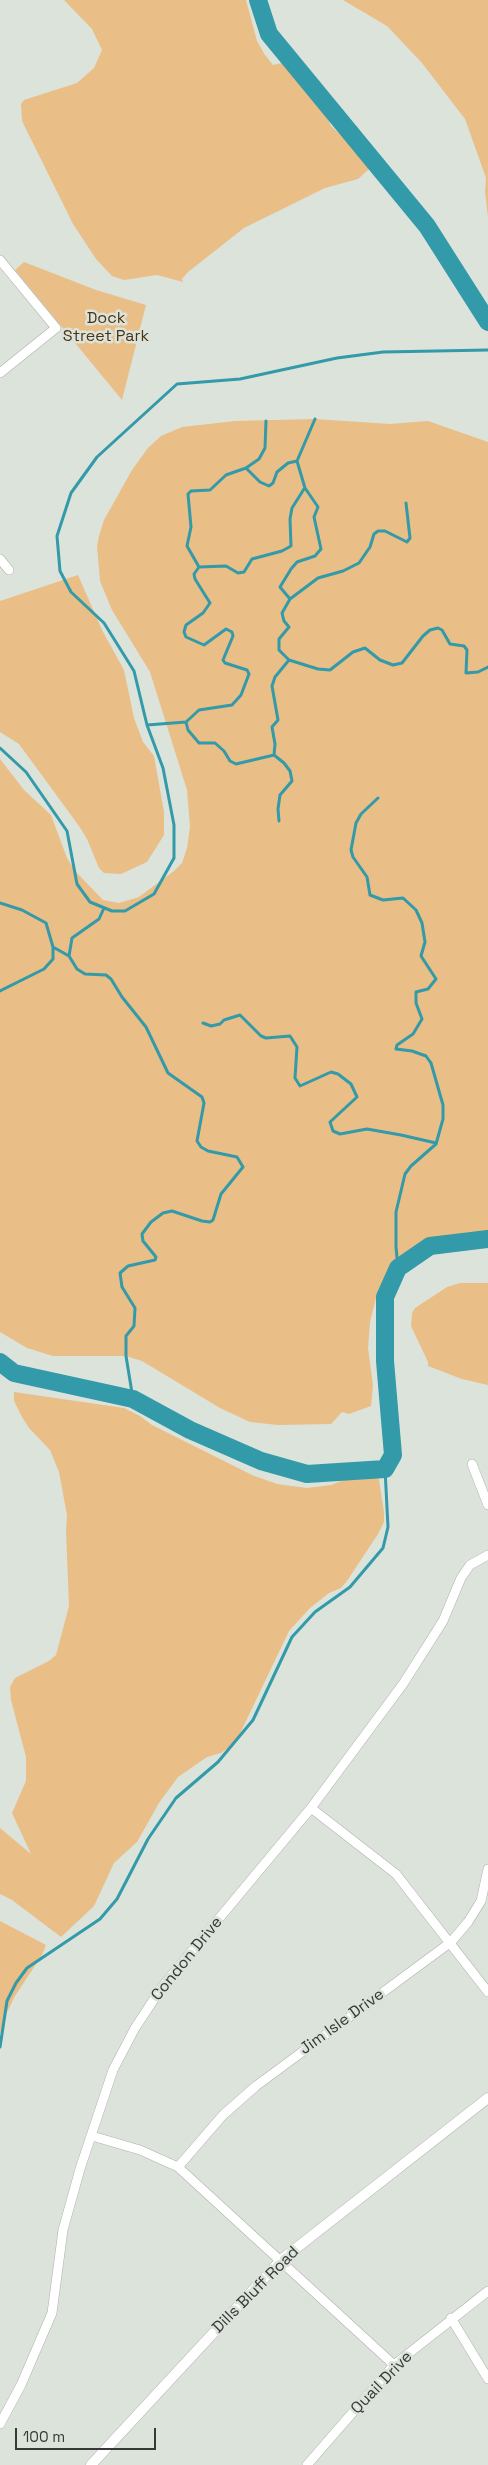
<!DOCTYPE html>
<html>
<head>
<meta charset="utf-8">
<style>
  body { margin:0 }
  #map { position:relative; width:488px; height:2465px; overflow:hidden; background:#dce3db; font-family:"Space Grotesk",sans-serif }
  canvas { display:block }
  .scale { position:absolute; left:15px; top:2428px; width:141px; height:22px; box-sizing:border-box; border:2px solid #363936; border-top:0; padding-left:6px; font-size:15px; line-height:18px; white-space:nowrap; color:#363936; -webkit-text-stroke:4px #dce3db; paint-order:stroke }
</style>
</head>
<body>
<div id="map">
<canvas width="488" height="2465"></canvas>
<div class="scale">100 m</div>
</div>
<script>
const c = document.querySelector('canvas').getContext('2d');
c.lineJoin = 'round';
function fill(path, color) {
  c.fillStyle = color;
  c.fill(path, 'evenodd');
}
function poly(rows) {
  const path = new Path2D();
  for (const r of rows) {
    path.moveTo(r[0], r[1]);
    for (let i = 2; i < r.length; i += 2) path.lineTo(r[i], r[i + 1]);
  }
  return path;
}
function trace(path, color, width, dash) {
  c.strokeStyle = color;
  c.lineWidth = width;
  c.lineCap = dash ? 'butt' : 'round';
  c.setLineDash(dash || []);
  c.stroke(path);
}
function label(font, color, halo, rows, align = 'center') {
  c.font = font + ' "Space Grotesk",sans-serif';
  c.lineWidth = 5;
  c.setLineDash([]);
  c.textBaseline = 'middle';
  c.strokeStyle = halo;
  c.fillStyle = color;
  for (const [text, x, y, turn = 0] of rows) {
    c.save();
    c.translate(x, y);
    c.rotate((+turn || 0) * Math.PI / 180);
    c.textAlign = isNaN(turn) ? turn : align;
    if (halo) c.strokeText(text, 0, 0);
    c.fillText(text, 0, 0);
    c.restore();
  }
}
fill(poly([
  [64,0,246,0,257,41,265,55,273,65,282,63,299,68,315,87,331,126,370,162,369,169,358,179,325,188,244,228,188,272,182,279,183,282,157,275,124,280,112,276,96,259,73,224,22,121,21,104,24,100,77,83,94,68,102,50,92,29],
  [343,0,488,0,488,217,485,192,486,178,465,119,422,63,387,26],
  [24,262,96,290,146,305,122,400,15,270],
  [315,419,390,424,428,421,488,442,488,1248,456,1246,427,1250,405,1257,393,1265,378,1290,370,1322,368,1348,373,1385,371,1406,349,1414,342,1412,331,1424,278,1425,250,1422,220,1408,142,1361,126,1356,53,1356,27,1348,0,1332,0,759,24,790,51,815,67,858,75,871,103,900,119,903,139,897,174,871,182,863,187,848,190,827,187,790,150,672,112,610,100,581,97,546,99,536,104,520,132,470,148,448,161,436,182,427,235,421],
  [78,575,102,630,124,670,134,718,143,742,154,756,164,812,164,835,147,862,121,874,104,873,99,868,87,839,79,826,19,744,0,732,0,601],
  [460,1283,488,1283,488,1385,462,1379,428,1366,428,1362,411,1326,412,1313,415,1308,447,1287],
  [14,1392,124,1408,140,1416,152,1425,252,1475,277,1484,307,1488,331,1485,377,1467,384,1512,384,1522,378,1534,347,1581,341,1588,329,1593,310,1608,289,1631,236,1742,221,1753,207,1757,178,1777,159,1803,137,1842,114,1863,94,1906,61,1937,12,1900,0,1894,0,1828,31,1854,12,1813,26,1781,26,1757,11,1700,10,1687,15,1678,49,1661,56,1655,69,1606,66,1531,67,1515,59,1472,50,1450,29,1428,22,1417,14,1401],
  [0,1921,46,1945,42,1955,15,1996,5,2016,0,2034]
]), '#eabe87');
trace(poly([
  [246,468,260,482,269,486,273,483,277,472,288,463,297,461],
  [406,503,410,538,407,542,385,531,378,531,374,534,370,547,359,563,343,571,318,578,290,599,282,613,284,621,289,627,279,639,279,650,289,660,318,669,330,670,353,652,365,648,380,660,393,665,402,663,423,636,430,630,438,628,442,630,450,644,464,646,467,650,466,673,478,672,488,667],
  [199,567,187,546,191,527,188,494,191,491,210,490,226,475,246,468,259,459,265,448,266,421],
  [199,567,226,566,238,573,244,572,252,559,282,551,291,546,290,519,292,508,304,489],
  [290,599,280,587,291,569,297,562,315,556,321,549,314,517,318,507,305,488,297,461,315,419],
  [186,722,188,730,199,743,215,743,224,751,230,761,236,764,274,755],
  [147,725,186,722,199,710,232,705,241,695,249,674,247,670,225,663,223,660,233,636,232,632,226,629,204,645,186,637,184,632,186,625,203,613,210,603,195,579,194,574,199,567],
  [0,748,26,772,67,831,77,884,90,902,112,911,125,911,154,894,174,858,174,825,163,768,147,725,134,671,104,623,71,592,60,571,57,536,71,493,97,457,177,384,240,379,337,358,383,352,488,350],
  [274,755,275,744,272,727,278,720,272,686,275,677,289,660],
  [274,755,284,763,290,771,292,781,280,795,278,809,279,821],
  [378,798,361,814,356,823,351,850,353,857,367,877,370,895,383,900,403,898,416,910,422,923,425,942,421,956,436,979,428,989,416,992,416,1003,422,1019,413,1034,397,1045,396,1049,412,1051,426,1056,431,1063,443,1105,443,1119,436,1144,411,1166,405,1174,396,1212,396,1247,398,1268],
  [0,903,22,910,46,923,53,947,53,959,44,969,0,991],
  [53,947,69,956,77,969,85,974,106,975,111,979,122,997,146,1027,168,1073,202,1097,204,1103,197,1141,201,1147,208,1151,237,1157,243,1167,221,1194,213,1220,210,1222,202,1221,172,1211,163,1213,151,1222,142,1234,143,1241,156,1257,155,1260,128,1266,120,1273,122,1287,135,1308,134,1326,126,1336,126,1356,133,1399],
  [69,956,72,938,99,919,104,908],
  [203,1023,211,1026,220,1024,224,1020,240,1015,261,1036,266,1038,290,1036,297,1047,295,1078,300,1086,331,1072,338,1074,351,1084,357,1097,330,1122,333,1131,340,1134,367,1129,401,1135,436,1143],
  [0,2047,7,2001,16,1983,27,1968,100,1919,117,1899,148,1839,176,1798,218,1762,253,1720,292,1637,315,1612,350,1587,383,1548,388,1527,385,1469]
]), '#329aa8', 3);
trace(poly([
  [258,0,269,34,427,226,488,322],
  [0,1362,14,1373,133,1399,190,1430,261,1461,307,1474,385,1469,393,1455,385,1361,385,1297,398,1268,430,1246,488,1239]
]), '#329aa8', 18);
const minor = poly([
  [0,260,56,328,0,373],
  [0,559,9,570],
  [472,1464,488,1505],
  [311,1808,396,1874,488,1992],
  [92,2136,140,2150,178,2167,394,2365],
  [178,2167,223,2115,256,2086,451,1942,468,1922,481,1901,488,1869],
  [451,2318,488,2379],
  [0,2424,21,2385,52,2313,63,2230,80,2169,113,2070,135,2028,162,1987,311,1808,403,1684,443,1621,461,1578,470,1565,488,1555],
  [307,2465,394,2365,488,2291]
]);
const tertiary = poly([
  [91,2465,281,2260,488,2098]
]);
trace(minor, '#acb3aa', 10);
trace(tertiary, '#acb3aa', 11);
trace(minor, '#fff', 9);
trace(tertiary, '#fff', 10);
label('16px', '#4c3412', '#dce3db', [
  ["Dock",106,319],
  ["Street Park",106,337]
]);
label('16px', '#363936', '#dce3db', [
  ["Condon Drive",187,1959,-51],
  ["Jim Isle Drive",342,2022,-36],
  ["Dills Bluff Road",256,2290,-45],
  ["Quail Drive",382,2383,-46]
]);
</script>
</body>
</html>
